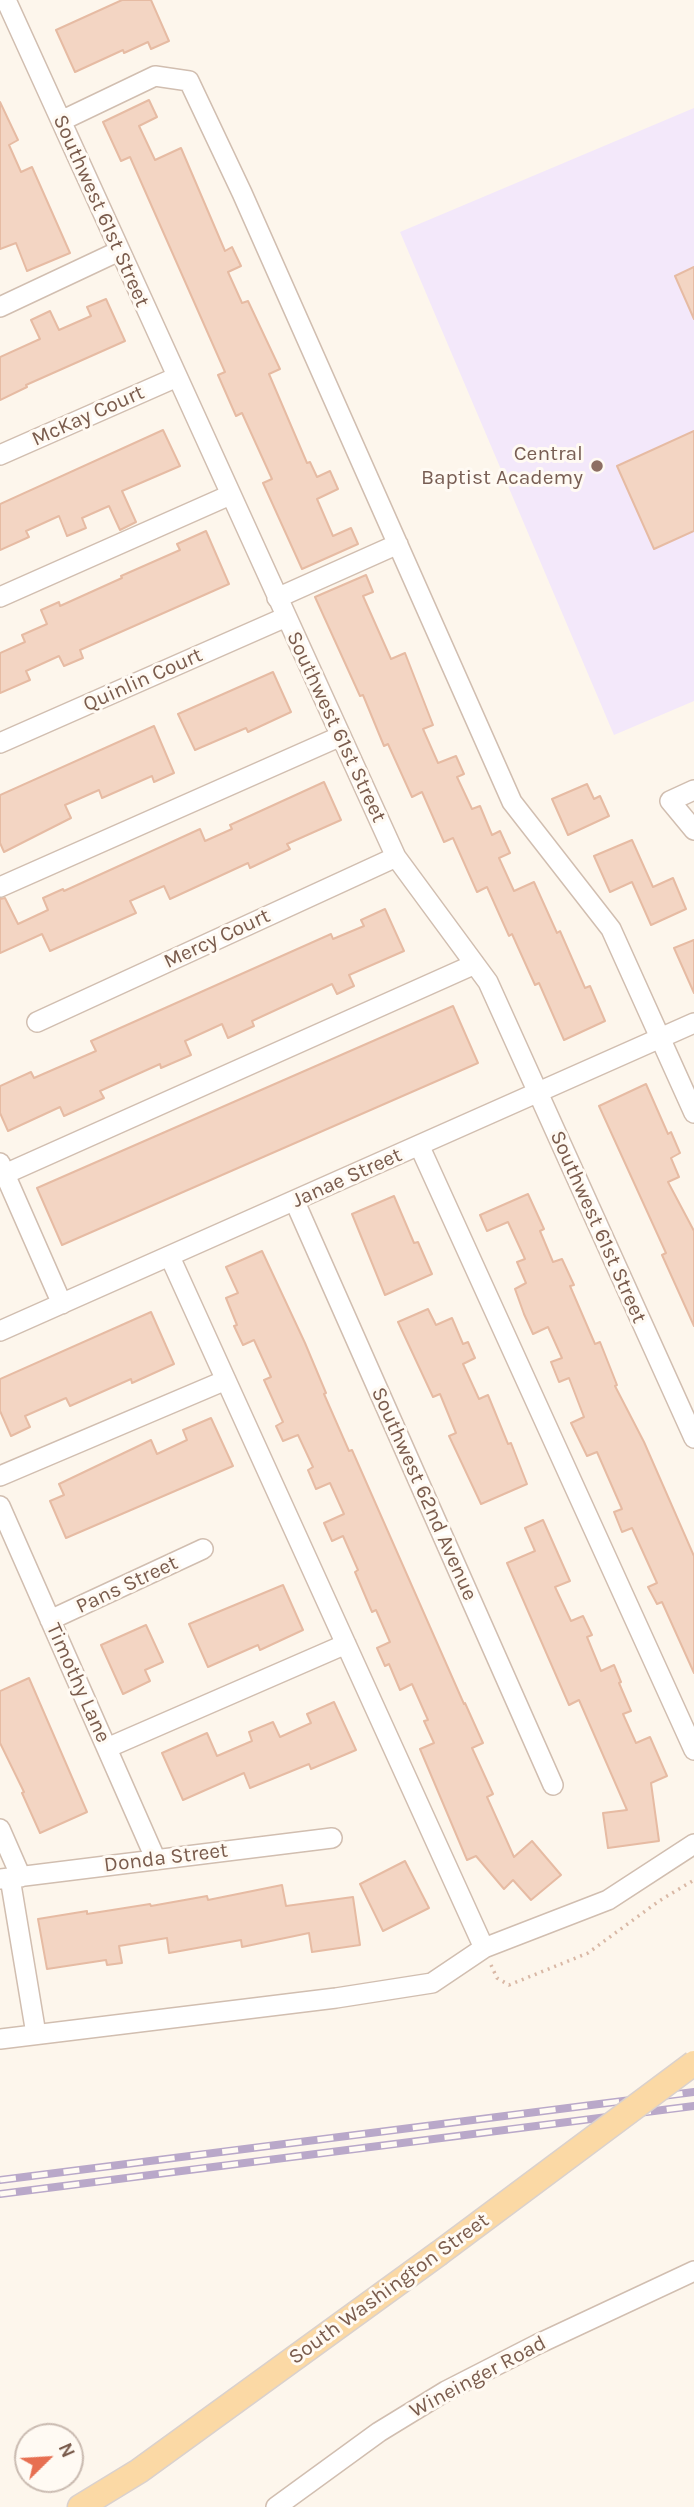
<!DOCTYPE html>
<html>
<head>
<meta charset="utf-8">
<style>
  body { margin:0 }
  #map { position:relative; width:694px; height:2507px; overflow:hidden; background:#fdf6ec; font-family:Karla,sans-serif }
  canvas { display:block }
  .north { position:absolute; left:14px; top:2423px; width:70px; height:70px; box-sizing:border-box; background:#fffaf3; border:2px solid #cabbb1; border-radius:50%; rotate:66deg; font-size:19px; font-weight:700; line-height:28px; text-align:center; color:#7a5c4d }
  .north::after { content:''; display:block; margin:auto; width:24px; height:32px; background:#e76f51; clip-path:polygon(50% 0,100% 100%,50% 72%,0 100%) }
</style>
</head>
<body>
<div id="map">
<canvas width="694" height="2507"></canvas>
<div class="north">N</div>
</div>
<script>
const c = document.querySelector('canvas').getContext('2d');
c.lineJoin = 'round';
function fill(path, color) {
  c.fillStyle = color;
  c.fill(path, 'evenodd');
}
function poly(rows) {
  const path = new Path2D();
  for (const r of rows) {
    path.moveTo(r[0], r[1]);
    for (let i = 2; i < r.length; i += 2) path.lineTo(r[i], r[i + 1]);
  }
  return path;
}
function trace(path, color, width, dash) {
  c.strokeStyle = color;
  c.lineWidth = width;
  c.lineCap = dash ? 'butt' : 'round';
  c.setLineDash(dash || []);
  c.stroke(path);
}
function label(font, color, halo, rows, align = 'center') {
  c.font = font + ' Karla,sans-serif';
  c.lineWidth = 6;
  c.setLineDash([]);
  c.textBaseline = 'middle';
  c.strokeStyle = halo;
  c.fillStyle = color;
  for (const [text, x, y, turn = 0] of rows) {
    c.save();
    c.translate(x, y);
    c.rotate((+turn || 0) * Math.PI / 180);
    c.textAlign = isNaN(turn) ? turn : align;
    if (halo) c.strokeText(text, 0, 0);
    c.fillText(text, 0, 0);
    c.restore();
  }
}
fill(poly([
  [694,108,694,701,614,735,400,232]
]), '#f3e8fa');
const building = poly([
  [122,0,151,0,169,41,151,49,148,42,124,53,123,50,75,72,56,30,122,0],
  [149,100,157,117,139,126,155,160,181,148,225,251,232,247,241,266,228,272,242,303,248,301,280,369,269,374,307,463,310,462,317,477,330,471,338,489,317,499,333,536,351,528,358,544,302,569,263,483,272,479,242,413,236,416,218,375,225,372,130,157,121,161,103,122,149,100],
  [0,102,18,140,9,145,21,172,32,167,70,253,27,271,16,243,0,249,0,102],
  [694,267,694,319,675,276,694,267],
  [106,299,125,341,26,385,27,387,0,400,0,357,40,339,31,320,50,311,59,330,91,316,87,307,106,299],
  [163,430,180,466,122,491,136,522,120,530,109,506,82,518,86,528,67,536,59,516,26,531,29,537,0,550,0,504,163,430],
  [694,431,694,531,654,549,617,466,694,431],
  [206,531,229,584,80,650,83,658,64,666,59,656,26,671,30,680,0,693,0,653,25,642,22,635,47,624,41,610,59,602,60,606,122,578,121,576,180,550,177,544,206,531],
  [366,575,373,592,363,596,391,659,405,653,433,725,423,729,438,763,456,756,464,774,457,777,472,809,480,806,492,835,500,831,510,853,499,858,514,891,534,882,557,933,560,931,585,988,590,986,605,1021,564,1040,539,983,535,985,512,934,509,936,487,887,477,892,453,838,444,842,422,792,412,797,388,744,384,746,363,695,360,696,315,597,366,575],
  [273,672,291,712,248,732,246,728,195,750,178,714,273,672],
  [154,726,174,773,154,782,152,776,102,798,99,790,65,805,71,818,4,852,0,843,0,795,154,726],
  [324,782,341,820,287,844,290,849,250,868,248,863,170,899,164,886,130,901,136,913,50,951,42,934,0,953,0,899,5,898,18,924,48,910,43,898,63,889,64,891,200,829,205,841,232,829,230,825,324,782],
  [587,784,594,799,600,796,609,816,568,835,552,799,587,784],
  [632,840,653,887,673,878,686,909,651,925,632,882,610,892,594,856,632,840],
  [385,909,404,951,349,975,354,986,337,994,332,984,252,1021,254,1026,228,1038,222,1024,185,1041,191,1055,161,1068,160,1064,100,1091,104,1098,64,1116,60,1107,8,1131,0,1113,0,1086,31,1072,34,1078,96,1051,91,1041,331,934,333,939,364,926,361,920,385,909],
  [694,940,694,993,674,948,694,940],
  [453,1006,478,1063,62,1245,37,1188,453,1006],
  [646,1084,668,1134,671,1132,680,1153,671,1158,679,1177,668,1182,694,1231,694,1326,662,1255,666,1253,599,1106,646,1084],
  [528,1194,544,1229,540,1231,553,1262,562,1259,574,1285,570,1286,595,1344,600,1342,617,1385,615,1386,644,1442,694,1556,694,1673,662,1602,657,1604,648,1587,657,1583,632,1528,622,1532,614,1512,622,1509,597,1452,587,1456,571,1423,584,1417,569,1378,559,1382,551,1362,562,1358,548,1327,533,1334,524,1314,515,1289,526,1283,517,1262,525,1259,508,1222,487,1231,480,1215,528,1194],
  [394,1196,414,1243,418,1242,432,1274,385,1295,352,1214,394,1196],
  [262,1251,305,1343,326,1393,324,1394,349,1451,352,1450,464,1704,465,1703,483,1743,472,1748,493,1794,487,1797,514,1857,532,1841,561,1875,531,1900,513,1880,504,1889,476,1856,467,1860,420,1749,434,1743,424,1721,428,1720,412,1684,400,1690,389,1664,385,1666,377,1648,390,1642,376,1610,372,1612,355,1572,358,1570,343,1536,332,1541,324,1523,344,1514,330,1483,316,1489,308,1470,313,1467,298,1435,283,1441,276,1426,283,1422,264,1380,271,1377,254,1340,243,1345,234,1326,237,1325,226,1298,238,1293,226,1267,262,1251],
  [428,1309,436,1325,452,1318,463,1344,468,1342,475,1358,463,1364,479,1399,488,1395,508,1444,511,1443,527,1484,481,1504,449,1436,456,1433,440,1394,433,1397,398,1322,428,1309],
  [151,1312,174,1364,132,1383,131,1379,70,1406,66,1398,25,1416,30,1427,11,1436,0,1411,0,1379,151,1312],
  [211,1418,233,1466,66,1538,50,1501,64,1495,59,1484,151,1440,157,1454,187,1440,183,1430,211,1418],
  [543,1520,570,1581,555,1587,571,1621,583,1616,592,1635,587,1637,601,1671,614,1665,621,1682,619,1683,631,1711,623,1714,636,1743,650,1737,667,1776,651,1783,659,1841,608,1848,603,1813,627,1810,579,1700,569,1705,507,1563,535,1551,525,1528,543,1520],
  [283,1585,303,1630,260,1650,258,1645,208,1667,189,1624,283,1585],
  [146,1625,163,1662,145,1670,150,1681,123,1694,101,1645,146,1625],
  [29,1678,87,1812,40,1833,22,1793,24,1792,0,1743,0,1691,29,1678],
  [334,1702,356,1750,311,1769,309,1764,250,1788,244,1773,183,1800,162,1753,207,1733,217,1756,252,1741,249,1732,273,1722,280,1737,311,1723,307,1714,334,1702],
  [405,1861,429,1908,383,1931,360,1884,405,1861],
  [282,1885,286,1906,353,1897,360,1945,312,1952,309,1933,242,1947,241,1940,169,1953,167,1938,119,1946,122,1963,107,1965,106,1960,47,1969,38,1919,87,1911,87,1914,150,1904,151,1906,207,1896,208,1900,282,1885]
]);
fill(building, '#f3d5c3');
trace(building, '#e6bba3', 2);
const minor = poly([
  [6,0,396,857,488,982,694,1438],
  [61,121,155,76,189,81,242,193,512,802,611,929,694,1113],
  [0,307,119,251],
  [0,455,177,377],
  [0,597,230,495],
  [277,598,398,544],
  [0,743,286,617],
  [694,790,670,801,694,830],
  [0,887,341,736],
  [37,1022,396,857],
  [419,1145,694,1750],
  [0,1163,62,1304],
  [5,1174,475,964],
  [295,1202,553,1785],
  [170,1257,484,1948],
  [0,1331,694,1023],
  [0,1476,226,1380],
  [0,1506,156,1860],
  [50,1620,203,1549],
  [107,1748,346,1644],
  [0,1829,21,1877],
  [10,1878,36,2034],
  [0,1879,332,1838],
  [0,2039,336,1998,432,1983,484,1948,608,1900,694,1844],
  [276,2507,379,2432,446,2391,538,2344,694,2271]
]);
const major = poly([
  [80,2507,139,2471,438,2254]
]);
trace(minor, '#d1beb0', 22);
trace(major, '#dad1cd', 27);
trace(poly([
  [491,1965,497,1978,509,1985,588,1953,659,1901,694,1880]
]), '#d9b8a5', 3.5, [2, 5]);
trace(minor, '#fff', 19);
trace(major, '#fbd9a5', 24);
const rail = poly([
  [0,2180,694,2092],
  [0,2194,694,2106]
]);
trace(rail, '#b9a8c9', 8);
trace(rail, '#fffaf3', 5, [16]);
const majorBridge = poly([
  [438,2254,694,2063]
]);
trace(majorBridge, '#dad1cd', 27, []);
trace(majorBridge, '#fbd9a5', 24);
for (const [x, y, r, color] of [
  [597,466,7,"#8d6e63"]
]) {
  const dot = new Path2D();
  dot.arc(x, y, r, 0, 2 * Math.PI);
  c.fillStyle = color;
  c.fill(dot);
  trace(dot, '#fffaf3', 2.5);
}
label('21px', '#7a5c4d', '#fffaf3', [
  ["Southwest 61st Street",101,211,66],
  ["McKay Court",88,416,-24],
  ["Quinlin Court",143,680,-24],
  ["Southwest 61st Street",336,727,65],
  ["Mercy Court",217,939,-25],
  ["Janae Street",347,1178,-24],
  ["Southwest 61st Street",598,1227,66],
  ["Southwest 62nd Avenue",424,1494,66],
  ["Pans Street",127,1585,-25],
  ["Timothy Lane",78,1683,66],
  ["Donda Street",166,1858,-7],
  ["South Washington Street",389,2289,-36],
  ["Wineinger Road",478,2377,-28]
]);
label('21px', '#785e54', '#fffaf3', [
  ["Central",583,454],
  ["Baptist Academy",583,478]
], 'right');
</script>
</body>
</html>
